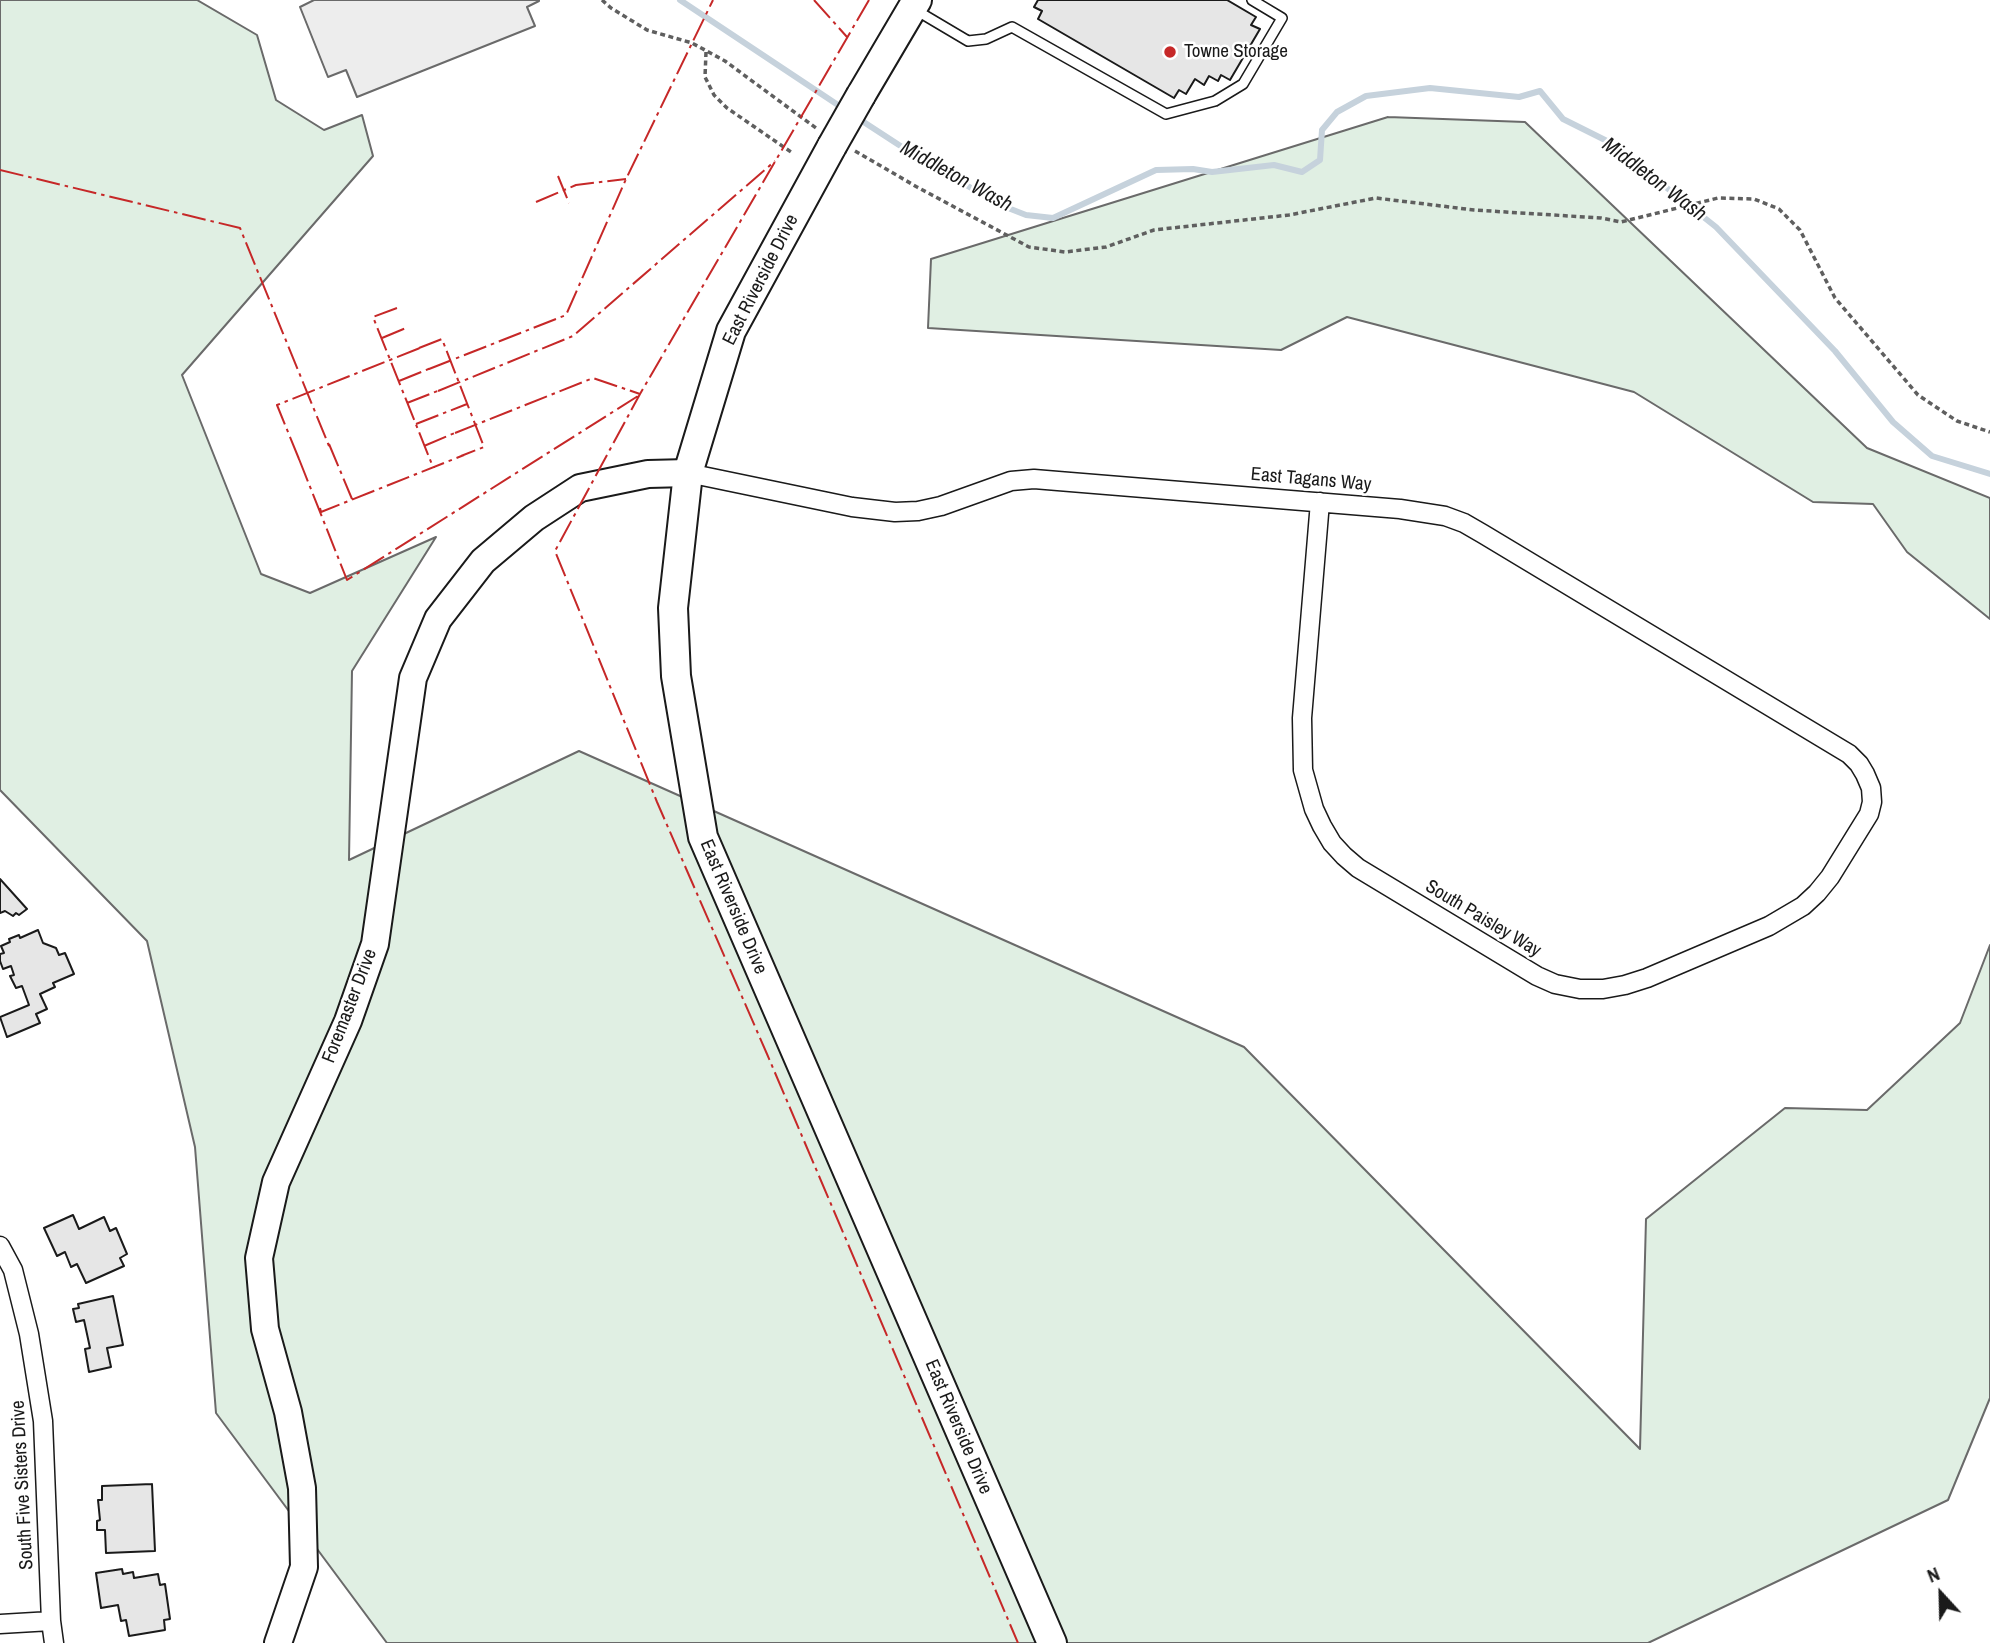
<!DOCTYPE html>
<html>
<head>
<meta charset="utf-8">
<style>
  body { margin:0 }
  #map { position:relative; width:1990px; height:1643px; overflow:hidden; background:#fff; font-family:"Archivo Narrow",sans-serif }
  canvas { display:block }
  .north { position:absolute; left:1906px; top:1559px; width:70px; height:70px; -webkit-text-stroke:5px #fff; paint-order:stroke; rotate:338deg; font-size:19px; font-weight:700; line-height:28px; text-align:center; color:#1a1a1a }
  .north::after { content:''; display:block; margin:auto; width:24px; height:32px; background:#1a1a1a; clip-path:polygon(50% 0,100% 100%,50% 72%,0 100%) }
</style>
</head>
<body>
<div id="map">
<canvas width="1990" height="1643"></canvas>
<div class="north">N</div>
</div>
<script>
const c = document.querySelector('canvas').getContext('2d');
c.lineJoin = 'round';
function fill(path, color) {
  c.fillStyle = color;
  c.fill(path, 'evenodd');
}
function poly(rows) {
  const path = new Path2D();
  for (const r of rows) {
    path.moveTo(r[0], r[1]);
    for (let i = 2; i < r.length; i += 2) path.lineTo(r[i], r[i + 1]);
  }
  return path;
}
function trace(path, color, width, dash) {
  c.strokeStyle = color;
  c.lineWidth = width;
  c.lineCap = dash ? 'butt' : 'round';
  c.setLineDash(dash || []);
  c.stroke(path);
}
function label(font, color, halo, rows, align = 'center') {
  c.font = font + ' "Archivo Narrow",sans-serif';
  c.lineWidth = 5;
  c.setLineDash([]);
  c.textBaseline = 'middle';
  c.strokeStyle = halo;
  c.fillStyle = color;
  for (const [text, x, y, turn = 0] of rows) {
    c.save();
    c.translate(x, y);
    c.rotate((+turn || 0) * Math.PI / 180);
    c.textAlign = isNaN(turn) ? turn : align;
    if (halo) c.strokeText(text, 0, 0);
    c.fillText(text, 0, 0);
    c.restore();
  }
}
const green = poly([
  [0,0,197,0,257,35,276,100,324,130,362,115,373,156,182,375,261,574,310,593,436,537,352,671,349,860,579,751,1244,1047,1640,1449,1646,1219,1785,1108,1867,1110,1960,1023,1990,945,1990,1398,1948,1500,1648,1643,387,1643,216,1413,195,1147,147,941,0,790,0,0],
  [1388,117,1525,122,1867,448,1990,498,1990,619,1907,552,1873,504,1813,502,1634,392,1347,317,1281,350,928,328,931,259,1388,117]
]);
fill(green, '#e0efe3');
trace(green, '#6a6a6a', 2);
const parking = poly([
  [314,0,539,0,539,1,527,7,535,26,357,97,346,70,328,77,300,7,314,0]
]);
fill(parking, '#ededed');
trace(parking, '#6a6a6a', 2);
trace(poly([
  [680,0,844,109],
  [856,117,899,145,998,204,1026,215,1053,218,1156,170,1193,169,1212,172,1274,165,1302,172,1320,160,1322,130,1337,112,1366,96,1430,88,1519,97,1540,91,1563,119,1609,142,1716,227,1835,351,1893,422,1932,456,1990,474]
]), '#c6d2dc', 6);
const building = poly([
  [1038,0,1227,0,1256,17,1251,25,1260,29,1230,80,1221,75,1218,81,1209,76,1204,85,1195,79,1186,94,1179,90,1174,98,1038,19,1042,11,1034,7,1038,0],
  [0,879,27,909,19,915,16,913,13,916,5,911,0,913,0,879],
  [38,930,43,943,56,948,59,955,65,953,74,974,53,983,55,987,40,994,47,1009,36,1014,40,1023,7,1037,0,1017,29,1005,22,986,16,988,10,976,14,975,11,966,3,969,0,961,0,954,4,953,1,946,10,942,9,939,19,935,20,938,38,930],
  [73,1215,79,1229,104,1217,110,1231,116,1228,127,1254,120,1258,124,1266,86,1283,77,1264,71,1267,65,1252,57,1256,44,1228,73,1215],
  [113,1296,123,1345,107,1348,111,1367,89,1372,85,1349,90,1348,84,1320,76,1322,73,1309,79,1308,78,1304,113,1296],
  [152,1484,155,1551,106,1553,105,1530,97,1530,97,1521,100,1520,98,1500,102,1500,102,1486,152,1484],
  [122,1569,123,1574,133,1572,134,1578,158,1574,160,1585,165,1584,170,1619,164,1620,165,1630,129,1636,126,1620,121,1621,118,1605,101,1608,96,1573,122,1569]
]);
fill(building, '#e6e6e6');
trace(building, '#1a1a1a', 2);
const service = poly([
  [914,9,968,41,986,39,1012,27,1166,114,1215,101,1243,84,1282,18,1252,0]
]);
const minor = poly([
  [688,473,852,507,895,512,918,511,941,506,1011,481,1034,479,1058,481,1400,509,1445,516,1464,523,1483,534,1849,754,1859,764,1865,774,1871,788,1872,802,1869,814,1830,877,1817,893,1803,906,1769,926,1647,978,1625,985,1603,989,1580,989,1555,984,1537,976,1358,868,1344,856,1332,843,1322,826,1314,809,1303,770,1302,718,1320,502],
  [0,1246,13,1270,29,1334,43,1421,51,1621,54,1643],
  [0,1624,51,1621]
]);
const secondary = poly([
  [278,1643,304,1567,302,1488,288,1412,265,1329,259,1258,276,1182,348,1021,375,944,413,678,438,619,483,561,534,518,580,488,648,474,688,473]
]);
const primary = poly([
  [861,95,917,0],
  [832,146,731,331,688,473,673,608,676,676,703,837,1052,1643]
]);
trace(service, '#1a1a1a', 12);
trace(minor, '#1a1a1a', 21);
trace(secondary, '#1a1a1a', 30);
trace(primary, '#1a1a1a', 32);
trace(poly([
  [602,0,611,8,647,30,692,43,725,61,816,128],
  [706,52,705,77,714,95,727,108,791,152],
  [855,151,917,187,1029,247,1065,252,1106,247,1154,230,1289,215,1376,198,1474,210,1601,218,1621,222,1718,198,1754,199,1779,209,1800,230,1835,298,1918,395,1957,421,1990,432]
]), '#5f5f5f', 3.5, [5, 3.5]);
trace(service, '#fff', 9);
trace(minor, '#fff', 18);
trace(secondary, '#fff', 26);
trace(primary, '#fff', 28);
const primaryBridge = poly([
  [832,146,861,95]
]);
trace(primaryBridge, '#1a1a1a', 32, []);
trace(primaryBridge, '#fff', 28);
trace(poly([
  [814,0,847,37],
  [869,0,640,394,555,551,657,802,767,1054,1018,1643],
  [0,170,240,228,329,446],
  [558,176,569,203],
  [536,202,576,185,626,179],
  [397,308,373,317,433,467,435,467],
  [382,338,406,328],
  [419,348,442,339,484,447,461,456],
  [429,369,566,315,626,179,713,0],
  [399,381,431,368],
  [438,391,573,336,775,161],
  [407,403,440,390],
  [416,424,467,404],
  [455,433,593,378,640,394],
  [329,444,352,499],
  [424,446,457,432],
  [299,459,347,580,638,396],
  [299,459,277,405,420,348],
  [320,508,321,512,464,455]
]), '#c62828', 2, [24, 5, 3.5, 5]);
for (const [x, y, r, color] of [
  [1170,52,7,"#c62828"]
]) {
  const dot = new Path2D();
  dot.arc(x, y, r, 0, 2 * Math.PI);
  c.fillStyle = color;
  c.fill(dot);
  trace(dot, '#fff', 2.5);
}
label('19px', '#1a1a1a', '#fff', [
  ["Towne Storage",1184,52]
], 'left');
label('19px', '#1a1a1a', '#fff', [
  ["East Riverside Drive",761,280,-63],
  ["East Tagans Way",1311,480,5],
  ["East Riverside Drive",733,907,67],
  ["South Paisley Way",1483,919,31],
  ["Foremaster Drive",350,1006,-69],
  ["East Riverside Drive",958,1427,67],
  ["South Five Sisters Drive",23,1485,-93]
]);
label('italic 21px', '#1a1a1a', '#fff', [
  ["Middleton Wash",956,177,29],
  ["Middleton Wash",1654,180,37]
]);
</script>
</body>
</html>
